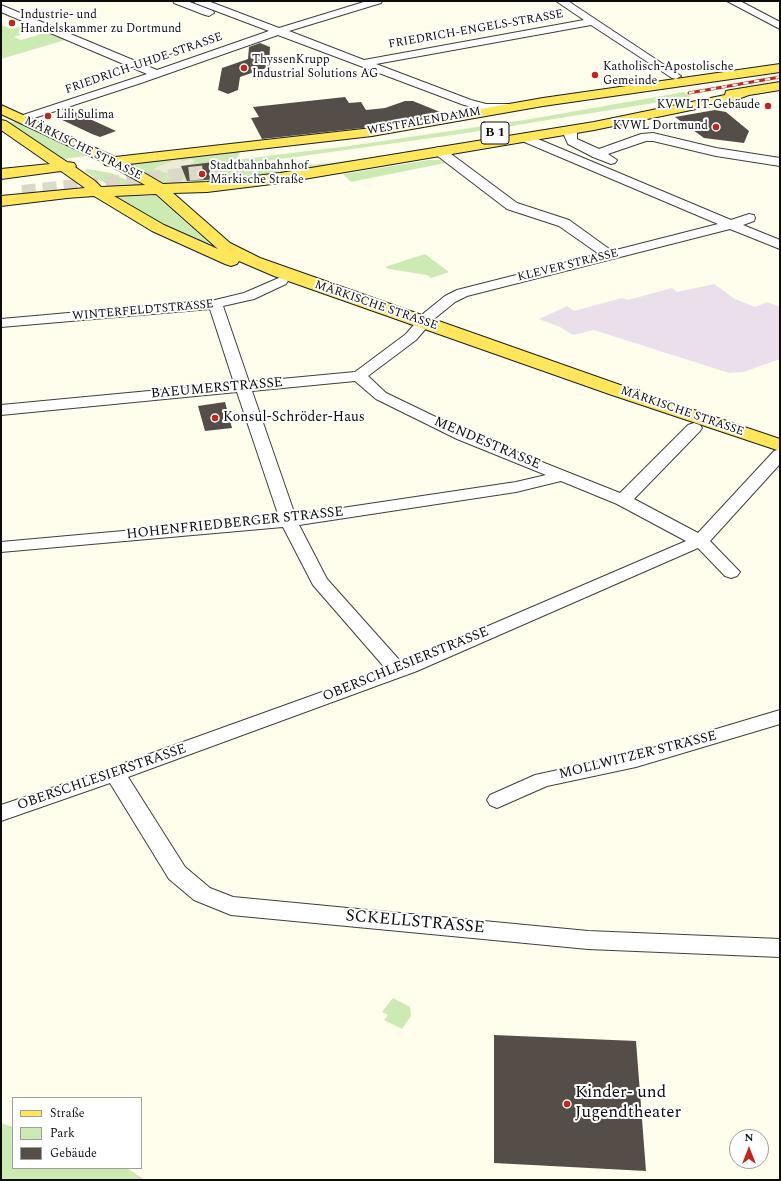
<!DOCTYPE html>
<html>
<head>
<meta charset="utf-8">
<style>
  body { margin:0 }
  #map { position:relative; width:781px; height:1181px; overflow:hidden; background:#fffdeb; font-family:Spectral,serif }
  canvas { display:block }
  .frame { position:absolute; inset:0; border:2px solid #0c0c0c; pointer-events:none }
  .legend { position:absolute; left:12px; top:1097px; width:130px; height:72px; box-sizing:border-box; background:#fff; border:1px solid #9e9e9e; margin:0; padding:5px 7px; list-style:none; font-size:12px; color:#0c0c0c }
  .legend li { display:flex; align-items:center; gap:8px; height:20px }
  .legend b { width:20px; border:1px solid #9e9e9e }
  .north { position:absolute; left:729px; top:1129px; width:40px; height:40px; box-sizing:border-box; background:#fff; border:1px solid #9e9e9e; border-radius:50%; rotate:0deg; font-size:11px; font-weight:700; line-height:16px; text-align:center; color:#0c0c0c }
  .north::after { content:''; display:block; margin:auto; width:14px; height:18px; background:#c3241d; clip-path:polygon(50% 0,100% 100%,50% 72%,0 100%) }
</style>
</head>
<body>
<div id="map">
<canvas width="781" height="1181"></canvas>
<div class="frame"></div>
<ul class="legend">
<li><b style="height:5px;background:#ffe65b"></b>Straße</li>
<li><b style="height:11px;background:#cbebb3"></b>Park</li>
<li><b style="height:11px;background:#554e48"></b>Gebäude</li>
</ul>
<div class="north">N</div>
</div>
<script>
const c = document.querySelector('canvas').getContext('2d');
c.lineJoin = 'round';
function fill(path, color) {
  c.fillStyle = color;
  c.fill(path, 'evenodd');
}
function poly(rows) {
  const path = new Path2D();
  for (const r of rows) {
    path.moveTo(r[0], r[1]);
    for (let i = 2; i < r.length; i += 2) path.lineTo(r[i], r[i + 1]);
  }
  return path;
}
function trace(path, color, width, dash) {
  c.strokeStyle = color;
  c.lineWidth = width;
  c.lineCap = dash ? 'butt' : 'round';
  c.setLineDash(dash || []);
  c.stroke(path);
}
function label(font, color, halo, rows, align = 'center') {
  c.font = font + ' Spectral,serif';
  c.lineWidth = 4;
  c.setLineDash([]);
  c.textBaseline = 'middle';
  c.strokeStyle = halo;
  c.fillStyle = color;
  for (const [text, x, y, turn = 0] of rows) {
    c.save();
    c.translate(x, y);
    c.rotate((+turn || 0) * Math.PI / 180);
    c.textAlign = isNaN(turn) ? turn : align;
    if (halo) c.strokeText(text, 0, 0);
    c.fillText(text, 0, 0);
    c.restore();
  }
}
fill(poly([
  [714,284,735,299,755,307,767,302,780,307,780,359,743,372,729,373,594,330,573,335,560,327,539,319,567,306,574,311,622,298,628,300,672,288,677,292]
]), '#ebdfec');
fill(poly([
  [28,24,38,28,14,37,21,40,48,32,65,40,1,59,1,25,12,29],
  [684,92,691,97,467,133,238,165,245,169,257,171,354,160,359,163,311,171,168,186,124,163,242,150,235,160,349,146,531,119],
  [9,122,21,122,93,155,64,159],
  [429,160,440,160,445,163,351,182,343,174],
  [87,169,111,173,127,180,131,185,121,186,105,183,87,173,85,171],
  [119,196,156,196,209,243,205,246,144,215,113,197],
  [425,254,449,272,431,278,427,275,389,269,385,267],
  [393,998,410,1007,411,1016,402,1029,384,1020,388,1015,382,1012],
  [1,1123,13,1127,13,1168,127,1168,145,1180,1,1180]
]), '#cbebb3');
fill(poly([
  [178,159,183,161,190,159,195,161,193,163,182,166,179,175,188,183,170,182,167,176,169,174,154,169,157,167]
]), '#efebda');
fill(poly([
  [260,43,270,47,269,67,240,77,238,90,228,94,218,90,222,68,248,59,249,47],
  [345,97,349,103,361,102,366,110,385,108,405,101,413,101,445,114,371,127,262,139,251,118,259,117,253,107],
  [68,109,116,131,100,137,92,134,60,119,65,110],
  [715,110,726,112,749,131,744,143,704,138,675,117],
  [214,162,221,179,187,181,181,166],
  [225,402,232,428,205,431,198,406],
  [494,1035,636,1041,646,1171,494,1163]
]), '#554e48');
trace(poly([
  [22,192,243,168]
]), '#dbd9ca', 14, [14, 7]);
const minor = poly([
  [173,1,187,1,213,11,214,13,209,16,205,15,174,3,173,1],
  [194,1,208,1,279,28,367,1,382,1,381,3,289,31,364,60,584,20,556,1,568,1,681,76,676,79,672,78,591,25,376,64,471,100,486,104,508,104,512,105,514,107,512,109,508,110,486,110,464,105,278,35,141,83,25,121,17,121,15,119,17,117,147,74,1,12,1,5,157,70,269,31,195,3,194,1],
  [727,1,740,1,780,22,780,29,727,1],
  [571,126,575,128,577,130,577,139,599,149,641,134,653,133,716,148,780,158,780,166,716,156,653,141,646,141,608,154,617,160,615,163,611,164,593,157,568,144,564,135,567,128,571,126],
  [526,134,731,220,749,214,754,215,755,218,754,221,743,225,780,240,780,249,730,229,467,296,455,302,434,319,416,340,368,376,386,393,469,433,620,493,688,425,694,423,700,425,702,428,700,431,634,499,698,533,774,451,780,449,780,464,710,541,740,572,737,576,731,578,725,576,698,548,417,671,128,777,185,867,210,888,233,897,588,931,780,939,780,957,588,949,231,915,194,900,169,879,110,783,1,821,1,805,108,769,386,669,313,585,283,527,1,552,1,542,279,517,237,392,1,415,1,405,234,383,210,309,1,327,1,319,215,300,244,293,281,277,286,278,288,281,286,284,254,299,223,306,249,382,355,372,406,334,424,313,445,296,457,290,599,254,559,226,507,209,435,154,433,151,435,148,439,147,443,148,517,203,569,220,612,251,718,224,522,141,520,138,522,135,526,134],
  [355,381,376,399,457,439,546,475,516,482,295,515,252,391,355,381],
  [561,481,617,504,686,541,402,663,327,579,299,525,516,492,561,481],
  [780,710,780,724,636,767,547,786,497,808,490,805,487,800,490,795,535,775,636,753,780,710]
]);
const major = poly([
  [780,64,780,72,543,106,372,136,129,164,163,184,207,182,280,173,594,122,725,95,726,91,731,90,780,82,780,90,749,95,730,102,594,130,280,183,207,192,173,193,230,243,260,258,623,386,780,439,780,451,609,394,274,276,239,261,237,264,231,266,225,264,152,231,94,196,67,198,1,206,1,196,85,188,61,171,1,179,1,169,50,164,1,130,1,120,6,121,67,162,74,163,76,166,75,167,95,181,101,187,145,185,111,166,105,165,103,162,1,114,1,105,115,157,372,128,543,98,780,64],
  [156,194,218,249,164,225,114,196,156,194]
]);
trace(minor, '#3f3f3f', 2);
trace(major, '#1d1d1d', 2);
fill(minor, '#fff');
fill(major, '#ffe65b');
const rail = poly([
  [689,93,780,77]
]);
trace(rail, '#c3241d', 3);
trace(rail, '#fff', 2, [5.5]);
for (const [x, y, r, color] of [
  [12,23,4,"#c3241d"],
  [244,68,4,"#c3241d"],
  [595,75,4,"#c3241d"],
  [768,106,4,"#c3241d"],
  [48,116,4,"#c3241d"],
  [716,127,4,"#c3241d"],
  [202,174,4,"#c3241d"],
  [215,418,4,"#c3241d"],
  [567,1104,4,"#c3241d"]
]) {
  const dot = new Path2D();
  dot.arc(x, y, r, 0, 2 * Math.PI);
  c.fillStyle = color;
  c.fill(dot);
  trace(dot, '#fff', 1.5);
}
label('12px', '#0c0c0c', '#fff', [
  ["Industrie- und",20,16],
  ["Handelskammer zu Dortmund",20,30],
  ["ThyssenKrupp",252,61],
  ["Industrial Solutions AG",252,75],
  ["Katholisch-Apostolische",603,68],
  ["Gemeinde",603,82],
  ["KVWL IT-Gebäude",760,106,"right"],
  ["Lili Sulima",56,116],
  ["KVWL Dortmund",708,127,"right"],
  ["Stadtbahnbahnhof",210,167],
  ["Märkische Straße",210,181]
], 'left');
label('12px', '#0c0c0c', '#fff', [
  ["FRIEDRICH-ENGELS-STRASSE",476,30,-10],
  ["FRIEDRICH-UHDE-STRASSE",144,64,-19],
  ["WESTFALENDAMM",424,122,-10],
  ["MÄRKISCHE STRASSE",83,149,26],
  ["KLEVER STRASSE",568,266,-14],
  ["MÄRKISCHE STRASSE",376,306,19],
  ["WINTERFELDTSTRASSE",143,311,-5],
  ["MÄRKISCHE STRASSE",682,412,19]
]);
for (const [x, y, w] of [
  [495,133,28]
]) {
  const box = new Path2D();
  box.roundRect(x - w / 2, y - 11, w, 22, 3);
  c.fillStyle = '#fff';
  c.fill(box);
  trace(box, '#0c0c0c', 1);
}
label('bold 13px', '#0c0c0c', null, [
  ["B 1",495,133]
]);
label('14px', '#0c0c0c', '#fff', [
  ["BAEUMERSTRASSE",217,389,-5],
  ["MENDESTRASSE",487,444,23],
  ["HOHENFRIEDBERGER STRASSE",235,524,-6],
  ["OBERSCHLESIERSTRASSE",406,665,-22],
  ["MOLLWITZER STRASSE",638,756,-14],
  ["OBERSCHLESIERSTRASSE",102,778,-19]
]);
label('14px', '#0c0c0c', '#fff', [
  ["Konsul-Schröder-Haus",223,418]
], 'left');
label('17px', '#0c0c0c', '#fff', [
  ["SCKELLSTRASSE",415,923,5]
]);
label('17px', '#0c0c0c', '#fff', [
  ["Kinder- und",575,1094],
  ["Jugendtheater",575,1114]
], 'left');
</script>
</body>
</html>
